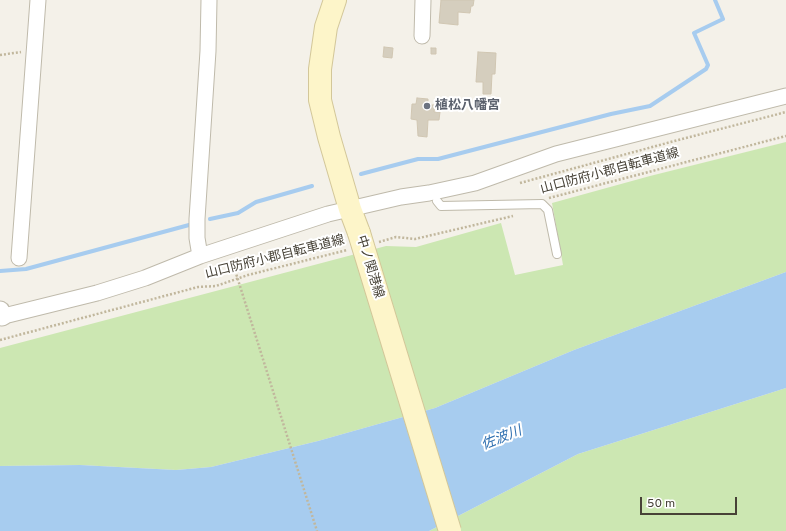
<!DOCTYPE html>
<html>
<head>
<meta charset="utf-8">
<style>
  body { margin:0 }
  #map { position:relative; width:786px; height:531px; overflow:hidden; background:#f4f1e9; font-family:Overpass,sans-serif }
  canvas { display:block }
  .scale { position:absolute; left:640px; top:497px; width:97px; height:18px; box-sizing:border-box; border:2px solid #474237; border-top:0; padding-left:5px; font-size:12px; line-height:14px; white-space:nowrap; color:#474237; -webkit-text-stroke:3px #fff; paint-order:stroke }
</style>
</head>
<body>
<div id="map">
<canvas width="786" height="531"></canvas>
<div class="scale">50 m</div>
</div>
<script>
const c = document.querySelector('canvas').getContext('2d');
c.lineJoin = 'round';
function fill(path, color) {
  c.fillStyle = color;
  c.fill(path, 'evenodd');
}
function poly(rows) {
  const path = new Path2D();
  for (const r of rows) {
    path.moveTo(r[0], r[1]);
    for (let i = 2; i < r.length; i += 2) path.lineTo(r[i], r[i + 1]);
  }
  return path;
}
function trace(path, color, width, dash) {
  c.strokeStyle = color;
  c.lineWidth = width;
  c.lineCap = dash ? 'butt' : 'round';
  c.setLineDash(dash || []);
  c.stroke(path);
}
function label(font, color, halo, rows, align = 'center') {
  c.font = font + ' Overpass,"Noto Sans JP",sans-serif';
  c.lineWidth = 4;
  c.setLineDash([]);
  c.textBaseline = 'middle';
  c.strokeStyle = halo;
  c.fillStyle = color;
  for (const [text, x, y, turn = 0] of rows) {
    c.save();
    c.translate(x, y);
    c.rotate((+turn || 0) * Math.PI / 180);
    c.textAlign = isNaN(turn) ? turn : align;
    if (halo) c.strokeText(text, 0, 0);
    c.fillText(text, 0, 0);
    c.restore();
  }
}
fill(poly([
  [786,142,786,272,574,350,435,408,318,441,211,467,176,470,80,465,0,466,0,348,386,246,416,247,501,223,515,275,563,265,552,203,650,176],
  [786,388,786,531,429,531,578,454]
]), '#cce7b2');
fill(poly([
  [786,272,786,388,578,454,429,531,0,531,0,466,80,465,176,470,211,467,318,441,435,408,574,350]
]), '#a7ccef');
trace(poly([
  [361,174,418,159,438,159,611,114,650,106,706,69,708,65,694,33,723,19,715,0],
  [210,219,238,213,256,202,312,186],
  [0,271,26,269,189,225]
]), '#a7ccef', 4);
const building = poly([
  [441,0,474,0,473,6,471,6,470,13,458,12,458,25,439,23,441,0],
  [384,47,393,48,392,58,383,57,384,47],
  [431,48,436,48,436,54,431,54,431,48],
  [478,52,496,53,495,74,492,74,491,94,483,94,483,82,476,82,478,52],
  [417,98,428,99,428,105,435,105,434,112,440,112,439,120,428,120,427,137,418,136,417,120,411,119,412,104,416,104,417,98]
]);
fill(building, '#d5cebe');
trace(building, '#d0c6b2', 1);
const service = poly([
  [437,201,441,206,542,204,548,210,557,254]
]);
const minor = poly([
  [422,36,423,0],
  [200,256,197,238,197,219,208,51,209,0],
  [19,258,38,0],
  [0,317,97,293,145,278,200,256,328,214,401,197,429,193,475,183,556,154,786,96]
]);
const tertiary = poly([
  [0,311,2,316]
]);
const secondary = poly([
  [335,0,326,27,320,69,320,100,329,137,350,209,359,233]
]);
trace(service, '#bfbaab', 10);
trace(minor, '#bfbaab', 17);
trace(tertiary, '#bfbaab', 21);
trace(secondary, '#d3c799', 24);
trace(poly([
  [0,55,21,52],
  [520,183,678,140,786,112],
  [549,198,786,136],
  [379,242,396,237,415,239,513,216],
  [232,259,234,267],
  [0,340,198,287,216,286,248,275,347,250]
]), '#c1b79d', 2.5, [2, 2]);
trace(service, '#fff', 8);
trace(minor, '#fff', 15);
trace(tertiary, '#fff', 19);
trace(secondary, '#fdf5c9', 22);
const secondaryBridge = poly([
  [359,233,450,531]
]);
trace(secondaryBridge, '#d3c799', 24, []);
trace(poly([
  [234,267,317,531]
]), '#c1b79d', 2.5, [2, 2]);
trace(secondaryBridge, '#fdf5c9', 22);
for (const [x, y, r, color] of [
  [427,106,4,"#6b7280"]
]) {
  const dot = new Path2D();
  dot.arc(x, y, r, 0, 2 * Math.PI);
  c.fillStyle = color;
  c.fill(dot);
  trace(dot, '#fff', 1.5);
}
label('bold 13px', '#5b616d', '#fff', [
  ["植松八幡宮",435,106]
], 'left');
label('13px', '#474237', '#fff', [
  ["山口防府小郡自転車道線",610,172,-15],
  ["山口防府小郡自転車道線",275,258,-14],
  ["中ノ関港線",369,267,73]
]);
label('italic 14px', '#3272b2', '#fff', [
  ["佐波川",502,439,-22]
]);
</script>
</body>
</html>
